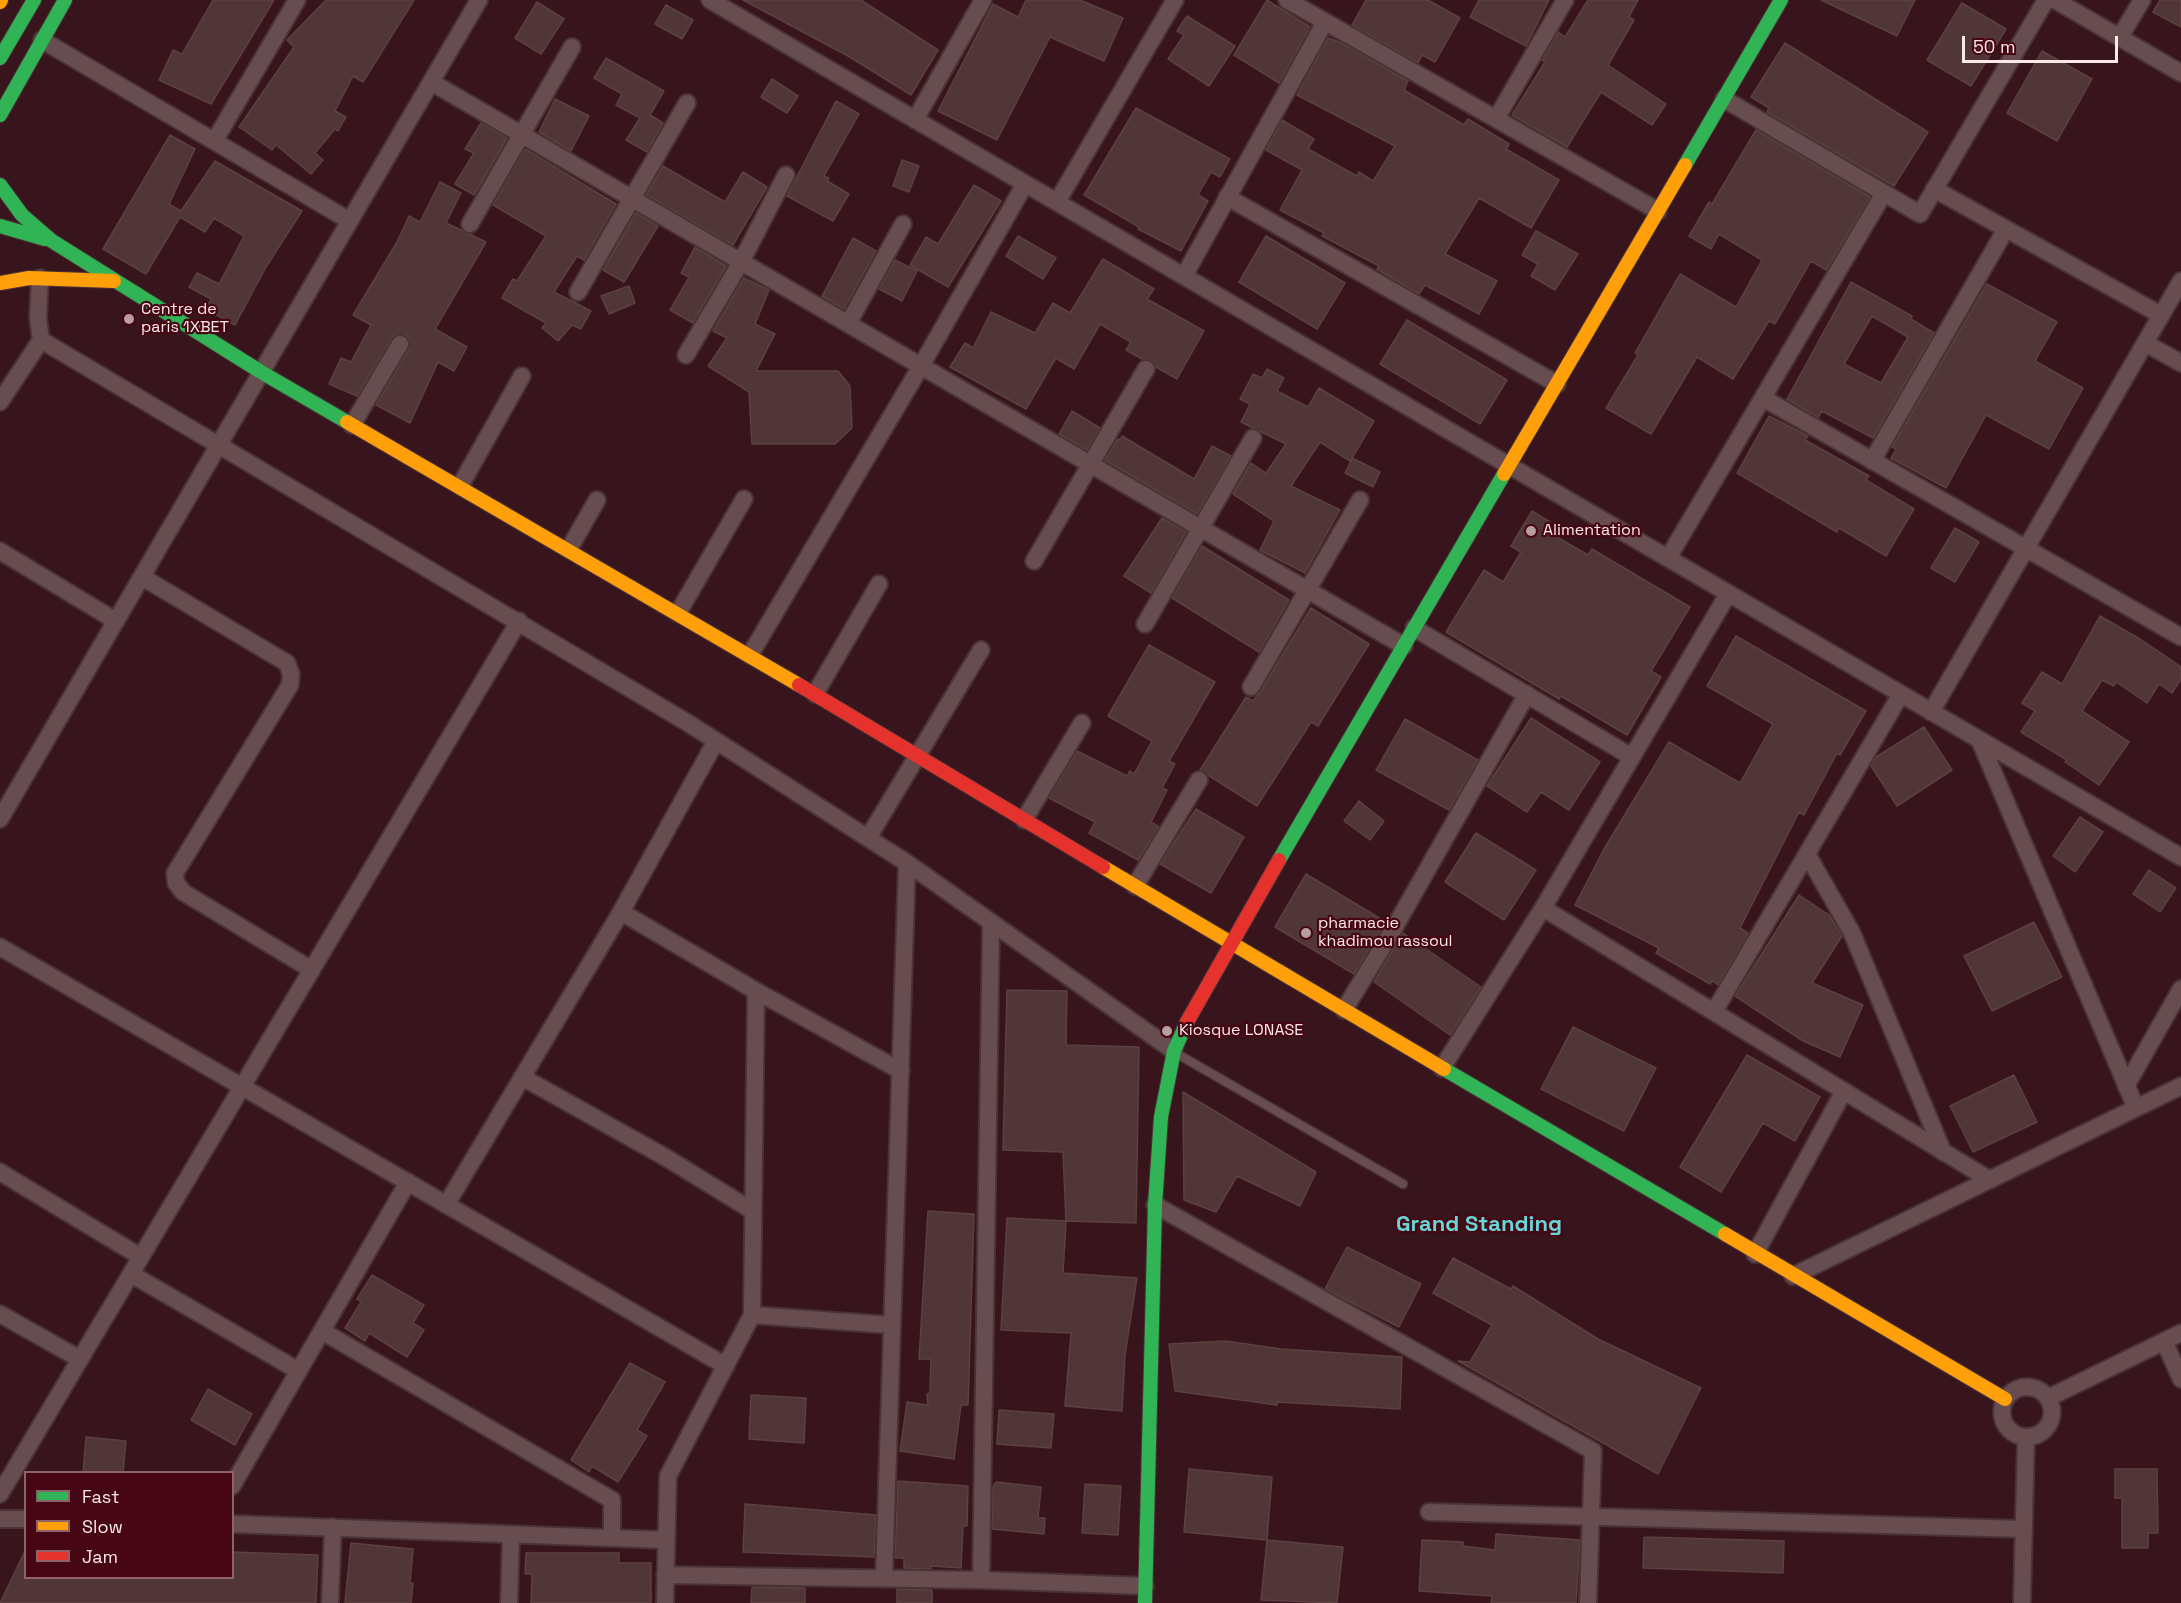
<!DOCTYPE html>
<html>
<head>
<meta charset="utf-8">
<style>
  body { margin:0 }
  #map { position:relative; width:2181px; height:1603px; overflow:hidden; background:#38151c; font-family:"Space Grotesk",sans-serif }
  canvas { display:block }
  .legend { position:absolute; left:24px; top:1471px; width:210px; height:108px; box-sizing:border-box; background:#470613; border:2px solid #8f6169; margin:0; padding:8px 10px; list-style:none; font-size:18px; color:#fbe9e9 }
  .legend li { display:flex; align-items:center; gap:12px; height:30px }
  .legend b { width:30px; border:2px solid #8f6169 }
  .scale { position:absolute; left:1962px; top:36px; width:156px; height:27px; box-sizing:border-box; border:3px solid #fbe9e9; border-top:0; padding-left:8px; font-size:18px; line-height:21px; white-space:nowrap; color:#fbe9e9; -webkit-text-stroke:4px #470613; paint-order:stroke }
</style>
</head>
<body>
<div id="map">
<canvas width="2181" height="1603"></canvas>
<ul class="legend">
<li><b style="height:8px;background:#30b455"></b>Fast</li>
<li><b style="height:8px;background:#ff9f0a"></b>Slow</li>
<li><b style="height:8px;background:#e5322d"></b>Jam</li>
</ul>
<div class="scale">50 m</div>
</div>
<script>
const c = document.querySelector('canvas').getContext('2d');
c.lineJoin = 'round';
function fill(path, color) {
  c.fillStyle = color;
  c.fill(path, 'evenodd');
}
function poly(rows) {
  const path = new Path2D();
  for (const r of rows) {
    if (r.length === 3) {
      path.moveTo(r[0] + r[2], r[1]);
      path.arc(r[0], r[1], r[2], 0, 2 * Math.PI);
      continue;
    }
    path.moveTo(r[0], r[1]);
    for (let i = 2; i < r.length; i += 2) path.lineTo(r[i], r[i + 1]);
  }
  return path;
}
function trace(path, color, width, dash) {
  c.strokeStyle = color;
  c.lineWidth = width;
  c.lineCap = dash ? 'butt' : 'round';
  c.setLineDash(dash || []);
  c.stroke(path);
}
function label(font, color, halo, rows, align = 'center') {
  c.font = font + ' "Space Grotesk",sans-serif';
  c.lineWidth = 4.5;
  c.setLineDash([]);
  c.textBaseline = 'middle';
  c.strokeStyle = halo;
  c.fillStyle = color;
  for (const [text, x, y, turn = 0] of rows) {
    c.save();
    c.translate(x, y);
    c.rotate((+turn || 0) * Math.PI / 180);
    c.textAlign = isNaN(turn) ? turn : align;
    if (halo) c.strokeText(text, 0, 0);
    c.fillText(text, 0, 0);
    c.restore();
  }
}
const building = poly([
  [213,0,274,0,211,104,159,80,173,50,182,54,213,0],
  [326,0,414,0,363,82,353,76,335,111,346,117,338,131,335,129,315,153,323,160,311,174,276,145,272,150,239,127,294,47,287,40,326,0],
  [743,0,861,0,938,50,911,95,848,56,743,0],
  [1026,0,1080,0,1123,18,1104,61,1050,37,997,140,938,111,993,4,1018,17,1026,0],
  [1267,0,1310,27,1279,83,1234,55,1267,0],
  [1366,0,1428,0,1460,18,1435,62,1422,55,1418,63,1352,25,1366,0],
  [1479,0,1549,0,1526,46,1470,17,1479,0],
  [1588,0,1638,0,1629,17,1634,20,1608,65,1666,104,1652,125,1601,92,1567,147,1512,115,1545,62,1542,60,1558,32,1565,37,1588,0],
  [1821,0,1915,0,1897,36,1821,0],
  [2160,0,2181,0,2181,27,2153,12,2160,0],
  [537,2,564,19,541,54,515,38,537,2],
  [1962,3,2006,29,1971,86,1927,60,1962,3],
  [666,5,693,20,682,39,655,24,666,5],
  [1187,16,1235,46,1209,86,1168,59,1184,35,1177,31,1187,16],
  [1328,38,1342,43,1408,81,1404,90,1464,125,1468,119,1509,144,1506,149,1559,180,1531,228,1479,198,1445,254,1497,281,1479,314,1425,285,1419,294,1377,269,1379,266,1322,236,1324,233,1280,210,1302,170,1266,150,1282,120,1314,139,1308,149,1357,176,1359,172,1373,181,1395,146,1297,95,1328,38],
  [1785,43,1928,132,1894,186,1767,112,1769,108,1751,97,1785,43],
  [2042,51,2092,79,2057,141,2007,113,2042,51],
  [606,58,664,91,650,115,663,123,647,152,626,140,640,118,616,105,622,94,594,78,606,58],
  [772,79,798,96,787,113,761,97,772,79],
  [555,99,589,116,571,151,539,132,555,99],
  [836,101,859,114,824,176,829,178,827,181,849,194,833,221,787,196,836,101],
  [1136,108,1230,159,1220,177,1211,172,1198,195,1208,201,1181,251,1138,229,1139,227,1084,195,1136,108],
  [481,123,507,138,474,195,455,184,474,153,465,149,481,123],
  [1756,130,1870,197,1826,270,1811,261,1775,324,1769,321,1733,379,1697,357,1651,434,1606,408,1638,355,1635,353,1680,274,1736,307,1762,260,1719,234,1711,249,1689,236,1709,202,1712,204,1756,130],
  [170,135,195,149,169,204,181,211,215,161,302,211,266,267,235,325,206,309,211,299,189,287,197,273,219,284,244,236,214,218,205,232,180,217,146,274,103,249,170,135],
  [525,149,616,204,584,260,577,256,554,292,591,311,581,329,572,325,558,341,542,328,546,323,502,298,513,279,517,281,546,236,493,205,525,149],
  [902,160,919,166,909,192,893,186,902,160],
  [663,166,725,202,743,172,767,187,733,245,646,195,663,166],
  [440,182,461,193,446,223,486,242,435,329,467,347,454,371,438,362,410,423,376,405,409,349,409,339,405,335,395,335,391,339,357,396,329,384,341,358,351,362,371,325,353,315,397,242,409,216,420,222,440,182],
  [974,185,1001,201,948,287,910,265,926,237,938,244,974,185],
  [636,213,658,226,624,282,603,270,636,213],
  [1536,231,1578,254,1555,290,1531,276,1538,264,1522,255,1536,231],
  [1018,236,1056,258,1043,279,1006,256,1018,236],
  [1266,236,1345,283,1317,329,1239,282,1266,236],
  [853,238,876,251,844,309,822,296,853,238],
  [695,247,726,266,693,323,670,310,689,277,681,273,695,247],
  [1103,259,1154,289,1147,299,1204,331,1177,379,1156,367,1151,360,1142,359,1126,350,1131,342,1100,324,1074,369,1056,358,1026,409,950,367,965,343,973,348,991,312,1035,333,1053,303,1070,313,1103,259],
  [895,260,917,271,902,301,879,289,895,260],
  [744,278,769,290,755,324,775,334,756,371,838,371,850,386,852,428,835,444,752,444,749,392,708,366,727,338,713,331,744,278],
  [1851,282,1912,316,1911,319,1934,333,1873,438,1822,411,1818,418,1787,399,1851,282],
  [1872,316,1908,337,1881,383,1844,364,1872,316],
  [1987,284,2057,322,2035,361,2083,388,2049,449,1986,415,1946,488,1891,458,1896,449,1892,447,1987,284],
  [629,286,635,303,609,314,601,296,629,286],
  [1407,320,1507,380,1480,424,1380,364,1407,320],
  [1267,369,1284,378,1277,391,1308,407,1319,388,1374,421,1352,458,1380,472,1373,487,1345,473,1352,459,1350,461,1320,442,1291,486,1340,510,1305,573,1260,550,1274,521,1233,494,1251,463,1266,473,1286,444,1241,422,1250,404,1240,399,1253,374,1262,378,1267,369],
  [1072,411,1100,428,1087,450,1059,434,1072,411],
  [1769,416,1808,436,1805,440,1869,476,1866,480,1914,509,1886,556,1839,528,1837,532,1737,473,1769,416],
  [1122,436,1194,479,1212,446,1231,456,1197,514,1105,460,1118,439,1120,440,1122,436],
  [1532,511,1550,522,1545,530,1588,555,1592,549,1690,607,1651,671,1661,677,1627,735,1561,696,1559,699,1446,632,1484,570,1503,582,1521,552,1511,546,1532,511],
  [1162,518,1186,532,1151,593,1124,576,1162,518],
  [1955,528,1979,542,1955,582,1931,568,1955,528],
  [1202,546,1289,600,1259,652,1172,598,1202,546],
  [1311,608,1369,644,1318,726,1311,722,1257,806,1200,770,1246,697,1253,701,1260,692,1311,608],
  [2100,616,2140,639,2181,667,2181,679,2172,693,2159,684,2147,703,2116,682,2114,686,2102,680,2082,711,2129,742,2099,785,2065,762,2067,760,2021,732,2035,711,2022,703,2042,672,2062,684,2100,616],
  [1736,636,1866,711,1840,755,1837,753,1804,815,1799,812,1740,928,1748,933,1718,985,1712,981,1710,984,1656,953,1659,948,1575,905,1604,849,1669,742,1740,783,1773,724,1707,686,1736,636],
  [1149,645,1215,682,1169,761,1175,764,1162,788,1167,790,1151,822,1159,827,1138,860,1089,833,1095,822,1049,798,1077,751,1127,776,1130,771,1134,774,1152,741,1108,716,1149,645],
  [1531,718,1600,762,1569,810,1541,792,1527,812,1487,786,1531,718],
  [1405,719,1478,760,1449,810,1376,770,1405,719],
  [1924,727,1952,770,1897,806,1871,766,1876,757,1924,727],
  [1359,801,1384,821,1370,840,1344,821,1359,801],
  [1196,809,1244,837,1211,893,1160,864,1196,809],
  [2080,817,2103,832,2075,872,2053,856,2080,817],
  [1476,833,1536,870,1504,920,1445,882,1476,833],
  [2149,870,2176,888,2160,912,2133,894,2149,870],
  [1306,874,1386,922,1354,974,1275,927,1306,874],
  [1799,895,1829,915,1842,936,1812,983,1863,1005,1840,1057,1803,1041,1735,996,1799,895],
  [2034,922,2062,977,1992,1011,1964,956,2034,922],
  [1403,933,1481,987,1450,1035,1374,982,1403,933],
  [1007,990,1067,991,1066,1045,1139,1047,1136,1223,1066,1221,1063,1152,1003,1150,1007,990],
  [1573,1027,1656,1068,1624,1131,1541,1089,1573,1027],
  [1747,1055,1820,1097,1795,1141,1763,1123,1721,1192,1680,1167,1747,1055],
  [2014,1075,2037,1122,1973,1152,1950,1106,2014,1075],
  [1183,1092,1316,1172,1300,1206,1237,1176,1216,1212,1184,1200,1183,1092],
  [928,1211,974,1214,968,1405,961,1405,954,1459,900,1451,907,1402,928,1405,927,1394,930,1393,931,1359,919,1359,928,1211],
  [1007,1218,1066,1221,1063,1273,1137,1278,1125,1355,1122,1411,1065,1406,1071,1333,1001,1330,1007,1218],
  [1347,1247,1421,1284,1399,1327,1325,1289,1347,1247],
  [1453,1258,1511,1289,1513,1286,1598,1339,1701,1388,1658,1474,1458,1361,1470,1362,1492,1325,1433,1293,1453,1258],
  [372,1275,424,1305,413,1323,424,1330,407,1357,369,1333,365,1341,345,1328,361,1302,357,1299,372,1275],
  [1226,1341,1281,1349,1402,1357,1400,1409,1277,1402,1277,1405,1175,1391,1169,1344,1226,1341],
  [630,1363,665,1382,637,1430,647,1436,618,1482,592,1466,589,1472,571,1460,630,1363],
  [208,1389,252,1414,235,1445,191,1420,208,1389],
  [751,1395,806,1398,804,1443,749,1439,751,1395],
  [999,1410,1054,1414,1051,1448,997,1444,999,1410],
  [86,1437,126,1441,123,1473,83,1473,86,1437],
  [1189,1469,1272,1477,1267,1540,1184,1532,1189,1469],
  [2115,1469,2157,1469,2158,1533,2148,1533,2148,1548,2122,1548,2122,1498,2115,1498,2115,1469],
  [898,1481,968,1486,967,1526,963,1526,961,1568,931,1566,931,1569,904,1568,904,1558,895,1558,898,1481],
  [996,1482,1041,1487,1038,1518,1045,1518,1044,1534,992,1529,993,1487,996,1482],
  [1085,1484,1121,1486,1118,1535,1082,1533,1085,1484],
  [745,1504,876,1515,874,1557,743,1552,745,1504],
  [1496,1534,1580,1540,1576,1603,1491,1603,1492,1596,1419,1591,1422,1540,1463,1542,1463,1546,1495,1550,1496,1534],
  [1644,1537,1784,1541,1783,1573,1643,1568,1644,1537],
  [1267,1540,1343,1547,1337,1603,1261,1600,1267,1540],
  [351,1543,413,1549,410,1583,413,1583,411,1603,345,1603,351,1543],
  [26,1549,26,1578,232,1578,232,1552,318,1555,316,1603,0,1603,26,1549],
  [526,1553,619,1553,619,1563,651,1563,651,1603,531,1603,532,1574,525,1574,526,1553],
  [752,1587,805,1588,805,1603,751,1603,752,1587],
  [897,1589,932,1590,932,1603,897,1603,897,1589]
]);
fill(building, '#503636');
trace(building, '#5c4140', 1.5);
const lane = poly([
  [1174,1052,1403,1184]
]);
const street = poly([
  [710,0,2181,857],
  [1287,0,1658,211],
  [2055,0,2181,73],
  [2120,37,2142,0],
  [42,40,350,221],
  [431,82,1404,646],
  [1724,99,1920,214,2046,0],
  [1496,119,1565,0],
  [915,120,983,0],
  [215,140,297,0],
  [1934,189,2161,315],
  [1227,197,1557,384],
  [1057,202,1175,0],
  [470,224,572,47],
  [1184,276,1325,22],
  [578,292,687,103],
  [848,324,903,224],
  [41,340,688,723,907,863,1174,1051],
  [2145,343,2181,363],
  [686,355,741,262,786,175],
  [1763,398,2181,637],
  [0,402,41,340,38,318,40,278],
  [352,425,400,344],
  [1872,461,2006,229],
  [460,486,522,376],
  [569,549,597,500],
  [0,551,116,621],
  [1668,558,1884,193],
  [1034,561,1146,369],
  [142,577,287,663,291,674,290,685,175,873,176,883,183,892,312,970],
  [678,613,744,499],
  [1145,624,1253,438],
  [1414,628,1632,757],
  [750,655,921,366,1025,184],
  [1251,687,1360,500],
  [815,694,879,584],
  [1931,712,2181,281],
  [1980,741,2136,1108],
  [0,819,479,0],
  [1024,820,1082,723],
  [868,838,981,650],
  [1807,854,1852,933,1943,1152],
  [1135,886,1199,780],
  [1543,908,1990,1180],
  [621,912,756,991,901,1071],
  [0,947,726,1366],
  [1344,1010,1393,930,1527,694],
  [1715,1010,1901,694],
  [1442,1068,1543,908,1728,594],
  [522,1077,665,1157,753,1211],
  [2126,1086,2181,989],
  [0,1172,141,1257],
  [446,1205,621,912,716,741],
  [1155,1205,1593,1451,1588,1603],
  [1755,1254,1844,1091],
  [131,1274,299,1371],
  [1793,1276,2181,1086],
  [0,1314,80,1359],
  [752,1315,890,1325],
  [322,1331,612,1500,612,1538],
  [2164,1341,2181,1379],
  [2027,1412,25],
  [2048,1398,2181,1333],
  [232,1486,408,1182],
  [0,1494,519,621],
  [1429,1512,2023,1529],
  [0,1519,26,1519],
  [232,1524,666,1540],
  [665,1575,981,1580,1145,1586],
  [884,1578,907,863],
  [981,1580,991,923],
  [330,1603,333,1527],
  [509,1603,511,1534],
  [665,1603,668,1476,752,1315,756,991],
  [2022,1603,2026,1437]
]);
const fast = poly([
  [0,58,34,0],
  [0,115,65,0],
  [1685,165,1781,0],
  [0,185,22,215,52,241,261,372,347,422],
  [0,226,45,239],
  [1279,860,1504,474],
  [1444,1069,1725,1234],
  [1145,1603,1155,1205,1161,1117,1174,1051,1187,1022]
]);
const slow = poly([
  [0,2,1,0],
  [0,283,29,278,114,281],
  [347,422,799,685],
  [1504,474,1685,165],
  [1103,867,1444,1069],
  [1725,1234,2005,1399]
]);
const jam = poly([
  [799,685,1103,867],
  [1187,1022,1279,860]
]);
trace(lane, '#493336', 11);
trace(street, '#493336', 20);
trace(fast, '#493336', 16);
trace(slow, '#493336', 16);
trace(jam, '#493336', 16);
trace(lane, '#684d50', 8);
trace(street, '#684d50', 16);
trace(fast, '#30b455', 14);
trace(slow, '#ff9f0a', 14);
trace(jam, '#e5322d', 14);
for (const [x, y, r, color] of [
  [129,319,6,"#b79fa1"],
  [1531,531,6,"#b79fa1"],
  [1306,933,6,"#b79fa1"],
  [1167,1031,6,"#b79fa1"]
]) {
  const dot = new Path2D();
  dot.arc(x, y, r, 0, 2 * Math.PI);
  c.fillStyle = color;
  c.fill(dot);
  trace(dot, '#470613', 2);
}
label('16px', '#fbe9e9', '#470613', [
  ["Centre de",141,310],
  ["paris 1XBET",141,328],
  ["Alimentation",1543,531],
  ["pharmacie",1318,924],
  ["khadimou rassoul",1318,942],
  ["Kiosque LONASE",1179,1031]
], 'left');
label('bold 22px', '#68d5d7', '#470613', [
  ["Grand Standing",1479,1225]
]);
</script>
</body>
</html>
